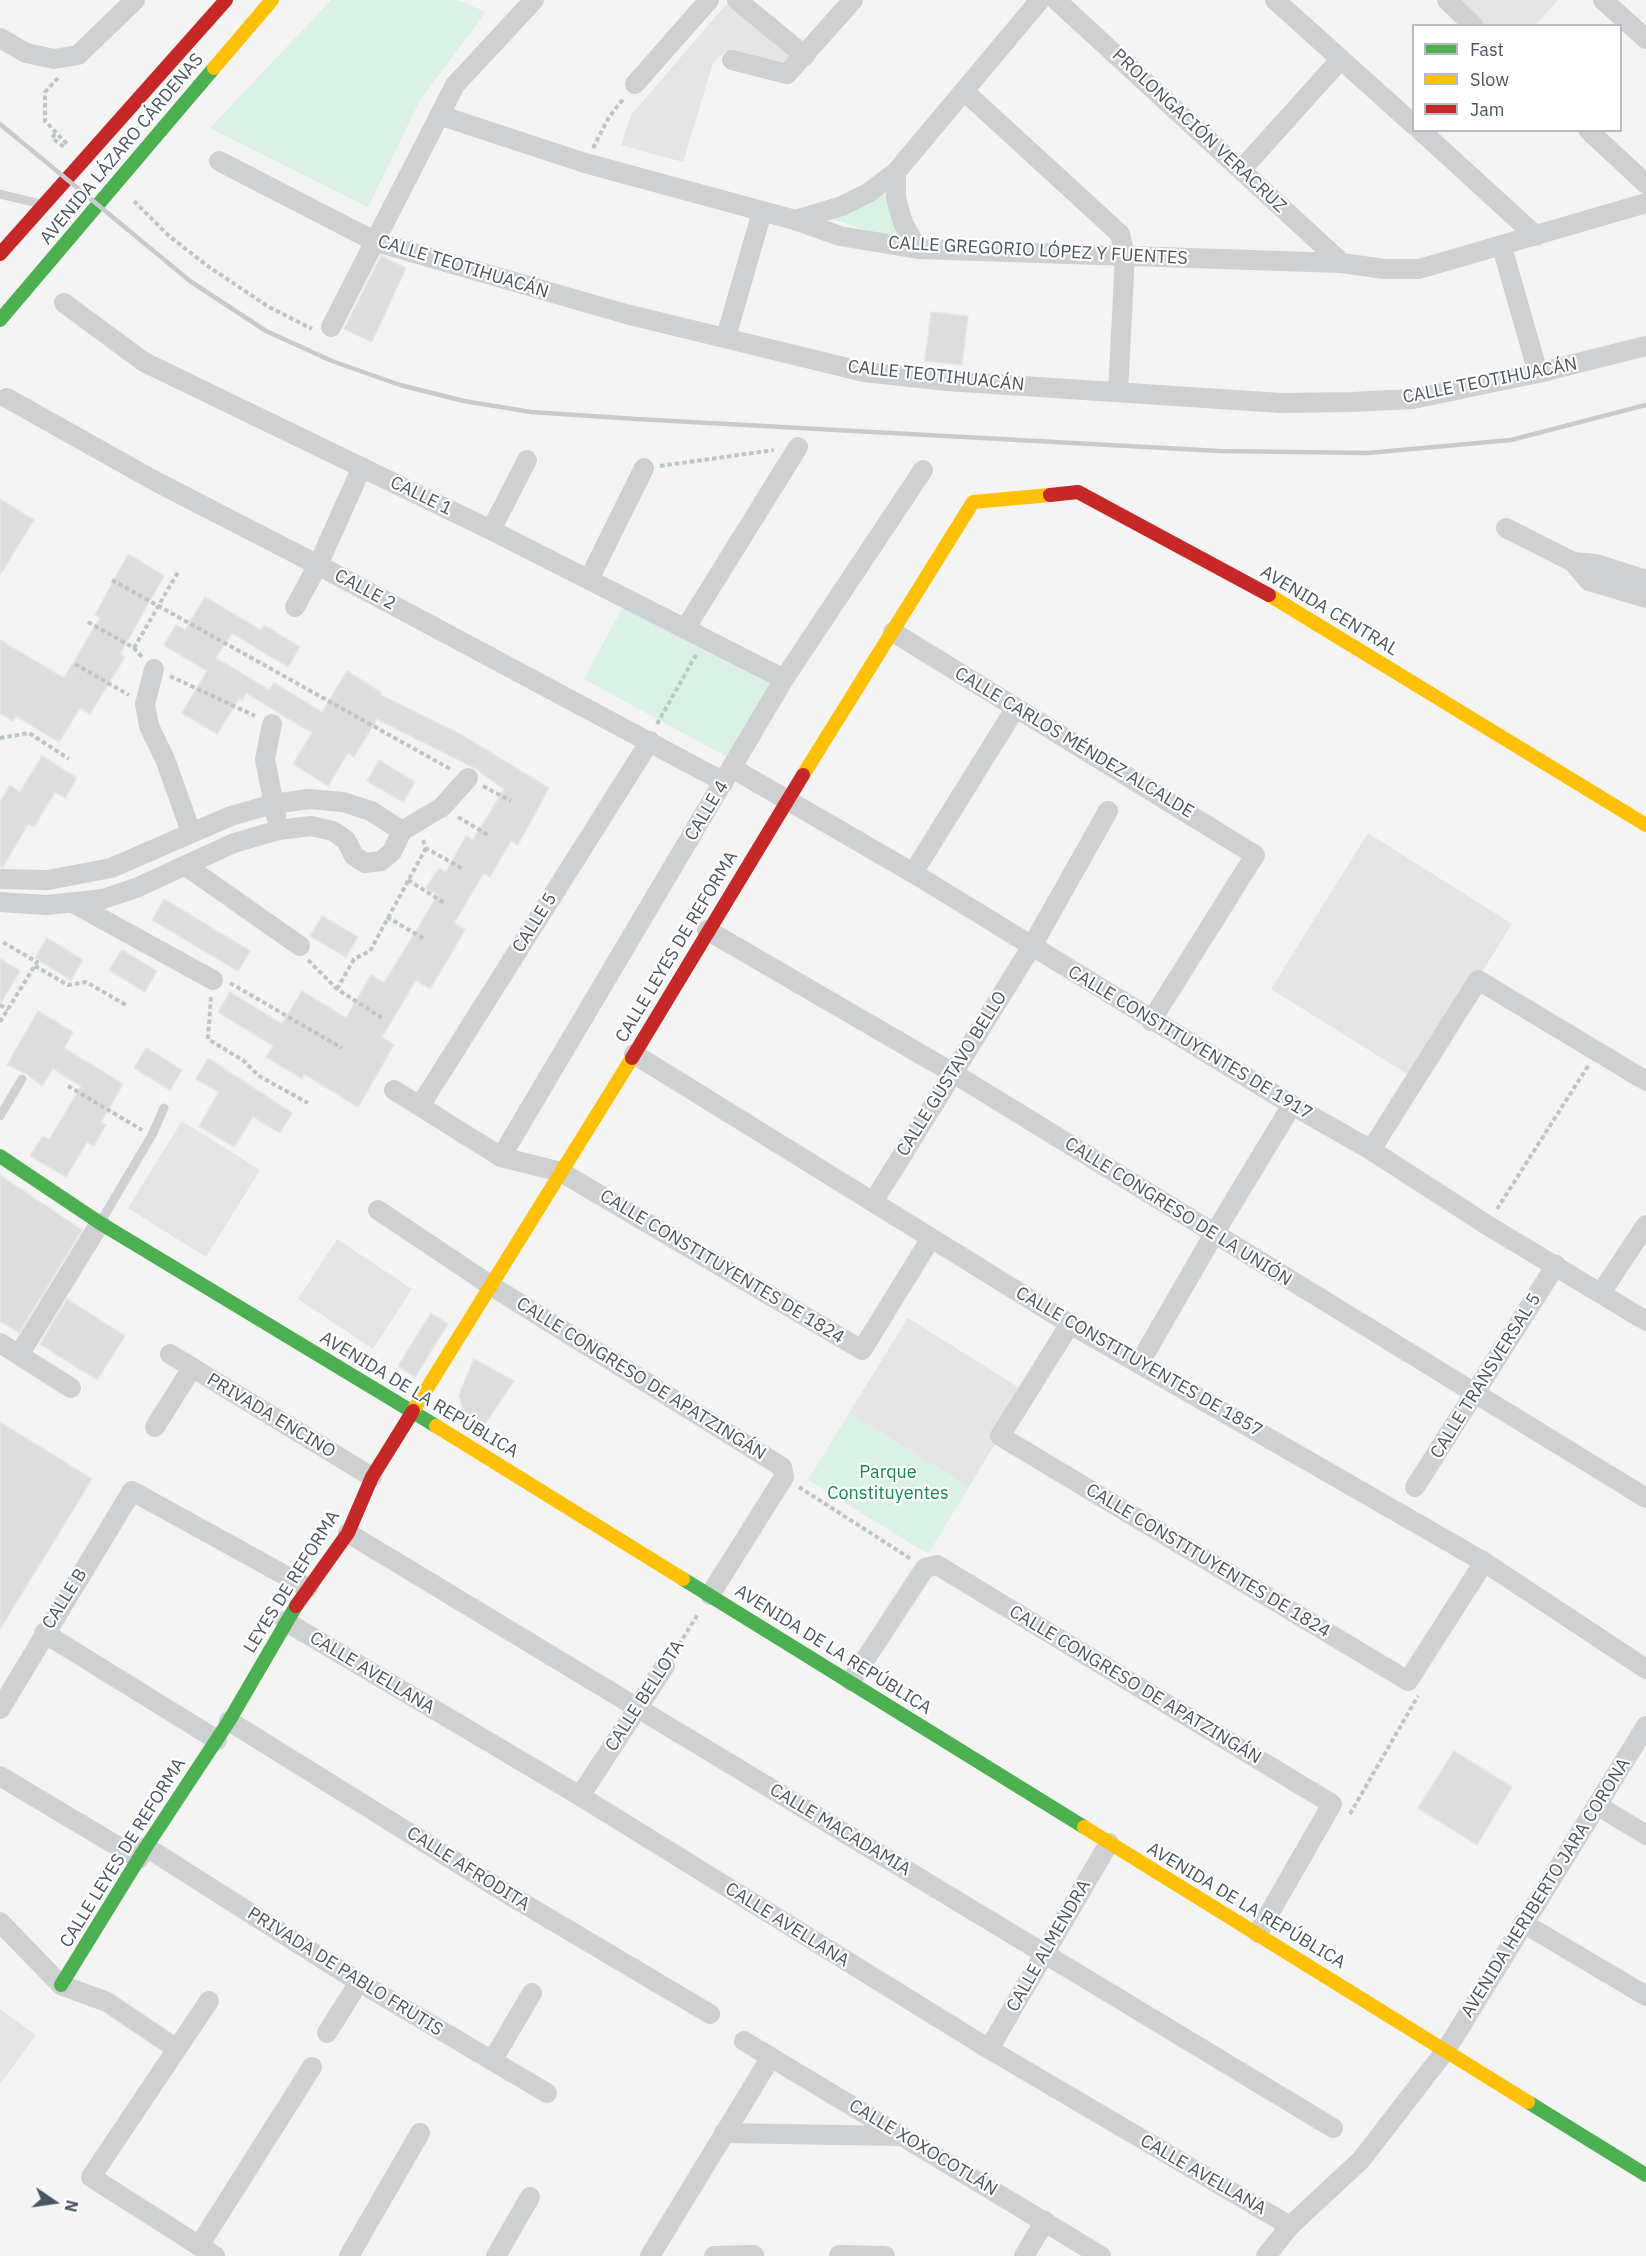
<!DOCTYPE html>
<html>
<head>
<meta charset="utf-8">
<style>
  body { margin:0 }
  #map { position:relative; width:1646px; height:2256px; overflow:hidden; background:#f4f4f4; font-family:"IBM Plex Sans",sans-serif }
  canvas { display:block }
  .legend { position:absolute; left:1412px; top:24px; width:210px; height:108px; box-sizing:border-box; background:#fff; border:2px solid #b7bbc0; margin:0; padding:8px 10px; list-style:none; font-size:18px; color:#4a5661 }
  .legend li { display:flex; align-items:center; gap:12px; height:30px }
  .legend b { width:30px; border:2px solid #b7bbc0 }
  .north { position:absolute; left:24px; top:2172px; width:60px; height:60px; -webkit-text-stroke:4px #fff; paint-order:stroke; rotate:103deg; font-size:16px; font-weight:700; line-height:24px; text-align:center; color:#4a5661 }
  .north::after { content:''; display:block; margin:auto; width:21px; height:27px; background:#4a5661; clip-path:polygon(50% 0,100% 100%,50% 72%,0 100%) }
</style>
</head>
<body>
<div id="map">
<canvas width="1646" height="2256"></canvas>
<ul class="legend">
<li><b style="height:8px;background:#4caf50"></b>Fast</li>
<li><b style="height:8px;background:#ffc107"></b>Slow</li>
<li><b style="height:8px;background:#c62828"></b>Jam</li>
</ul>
<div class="north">N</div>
</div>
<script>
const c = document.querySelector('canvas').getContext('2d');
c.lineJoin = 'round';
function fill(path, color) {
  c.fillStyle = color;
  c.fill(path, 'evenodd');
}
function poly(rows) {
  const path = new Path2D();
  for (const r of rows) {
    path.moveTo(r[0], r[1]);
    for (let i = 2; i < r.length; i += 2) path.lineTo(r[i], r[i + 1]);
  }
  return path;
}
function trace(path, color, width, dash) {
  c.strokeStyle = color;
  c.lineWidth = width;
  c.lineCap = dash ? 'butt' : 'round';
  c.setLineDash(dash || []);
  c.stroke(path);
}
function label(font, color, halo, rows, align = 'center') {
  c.font = font + ' "IBM Plex Sans",sans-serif';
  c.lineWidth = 4.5;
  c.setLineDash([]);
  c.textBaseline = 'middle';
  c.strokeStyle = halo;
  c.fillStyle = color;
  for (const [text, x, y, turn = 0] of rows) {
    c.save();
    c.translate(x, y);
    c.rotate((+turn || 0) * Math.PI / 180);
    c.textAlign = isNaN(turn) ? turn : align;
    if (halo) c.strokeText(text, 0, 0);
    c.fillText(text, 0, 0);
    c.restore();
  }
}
fill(poly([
  [730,0,801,53,792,67,725,52,713,63,683,162,621,145,631,115],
  [1458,0,1558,0,1535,26,1486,25],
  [1368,833,1512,924,1415,1079,1271,989],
  [182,1121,260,1170,206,1257,128,1208],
  [337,1239,412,1289,373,1349,298,1299],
  [908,1318,1026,1392,969,1487,849,1413],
  [0,2009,36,2035,0,2084]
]), '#e6e5e6');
fill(poly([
  [331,0,457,0,486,12,420,100,368,207,210,128],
  [900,185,909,239,872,232,836,220,835,214,862,205],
  [626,601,780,685,738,763,584,679],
  [849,1413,969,1487,928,1554,808,1480]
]), '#d9f2e3');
const building = poly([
  [381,256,406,268,372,342,344,329,381,256],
  [931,312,968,316,962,365,925,361,931,312],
  [0,499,34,520,0,575,0,499],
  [128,554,164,576,120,654,125,657,90,714,80,708,59,742,16,716,13,721,0,713,0,640,64,678,100,618,95,615,128,554],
  [205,597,261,630,264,625,300,647,288,667,232,633,216,658,269,690,274,683,322,712,347,671,382,693,381,695,460,734,549,788,518,845,511,841,490,877,484,873,454,923,465,930,430,989,416,980,382,1037,394,1045,358,1107,304,1074,302,1079,266,1057,273,1046,218,1012,230,992,282,1024,302,991,346,1018,371,975,384,983,438,895,426,888,439,868,446,872,466,836,473,840,504,789,476,769,377,719,354,757,348,753,328,786,293,764,312,733,246,693,242,701,239,699,217,734,182,713,207,671,164,645,176,625,185,630,205,597],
  [42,756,77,778,65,798,55,792,34,827,28,824,3,867,0,867,0,802,10,785,20,792,42,756],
  [379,760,415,782,403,802,367,781,379,760],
  [164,899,250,951,238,971,152,920,164,899],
  [322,916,358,937,346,957,310,936,322,916],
  [47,938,83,960,71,980,35,958,47,938],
  [122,950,157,971,145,992,109,970,122,950],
  [0,959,20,971,0,1004,0,959],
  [38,1011,73,1032,64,1048,123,1084,101,1122,106,1125,94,1146,87,1142,66,1177,30,1156,43,1136,49,1140,81,1086,53,1069,42,1086,25,1073,7,1065,38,1011],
  [146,1048,182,1070,170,1090,134,1068,146,1048],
  [208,1058,292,1113,280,1133,253,1117,234,1147,199,1126,219,1092,196,1079,208,1058],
  [0,1175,82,1230,19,1333,0,1321,0,1175],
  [67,1299,125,1336,97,1380,40,1344,67,1299],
  [431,1313,448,1324,415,1377,398,1366,431,1313],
  [474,1359,514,1381,479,1433,466,1419,459,1395,474,1359],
  [0,1422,92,1479,0,1629,0,1422],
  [1454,1751,1512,1787,1477,1845,1418,1808,1454,1751]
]);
fill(building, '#ddddde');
trace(building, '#e5e6e7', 1.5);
trace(poly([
  [58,78,45,92,45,121,67,144],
  [55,134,52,138,64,147],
  [593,148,609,117,624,98],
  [134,201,169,236,209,267,269,307,312,329],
  [660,466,774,450],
  [112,580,452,770],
  [88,622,134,648,142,657],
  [134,648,178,572],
  [75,664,129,695],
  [170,676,255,716],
  [657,724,696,655],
  [0,738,29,733,69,759],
  [483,786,511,801],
  [458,817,488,835],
  [423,840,426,848,463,869],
  [408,880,446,904],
  [387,917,426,940],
  [308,960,337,989,382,1018],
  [35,966,68,985,86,982,126,1005],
  [230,983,342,1048],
  [337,989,354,959,370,951,426,848],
  [211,997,208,1039,244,1061,259,1076,308,1103],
  [0,1005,8,1010],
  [0,1022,37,962,1,941],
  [68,1086,142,1130],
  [1497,1209,1588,1066],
  [799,1487,911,1559],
  [675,1651,698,1614],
  [1350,1814,1418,1696]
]), '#bcc7c4', 4, [4.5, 3]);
trace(poly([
  [0,194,37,203],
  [0,1116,22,1079],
  [101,1221,152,1135,164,1108]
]), '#ced0d2', 9);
trace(poly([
  [737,0,805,56],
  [1056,0,1342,263],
  [1275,0,1414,125],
  [1447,0,1474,26],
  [1603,0,1646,39],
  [0,38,26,53,54,59,78,55,135,0],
  [732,60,787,74,853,0],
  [635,84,709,0],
  [964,91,1120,234,1125,256,1118,392],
  [439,115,585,163,795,220,840,236,918,249,1342,263,1384,269,1419,269,1646,203],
  [1420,130,1536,236],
  [1588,130,1646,184],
  [219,161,376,242,626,314,864,372,947,381,1281,403,1352,402,1413,399,1538,373,1646,346],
  [1241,170,1341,59],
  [896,172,896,198,903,223,918,249],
  [795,220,842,206,868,193,896,172,1040,0],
  [1502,247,1538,373],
  [64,303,144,362,491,530,784,679],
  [331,327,455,85,534,0],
  [726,337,762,212],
  [7,398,153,480,318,565,724,782],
  [1506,528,1573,562,1589,581,1646,598],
  [491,530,527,460],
  [1573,562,1596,564,1646,580],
  [589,579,644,468],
  [295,607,318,565,362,467],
  [685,629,798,447],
  [893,632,1255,855,1151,1021],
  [154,669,145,704,149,726,165,759,191,832],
  [272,724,265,759,276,816],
  [732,768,913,873,1292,1105,1371,1150,1487,1225,1646,1321],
  [402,831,442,807,468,778],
  [186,866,300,946],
  [913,873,1015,709],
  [0,879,48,880,111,868,231,816,273,804,309,799,343,802,371,811,402,831],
  [0,902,47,905,103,899,136,888,234,843,279,830,311,826,333,831,346,840,354,856,365,863,381,861,392,852,402,831],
  [73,903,213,980],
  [707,930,953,1073,1646,1498],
  [634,1054,1070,1324,1484,1562,1646,1669],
  [394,1090,501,1157,561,1172,862,1350,931,1238],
  [420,1106,650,741],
  [1371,1150,1478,980,1646,1081],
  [501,1157,784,679,923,470],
  [873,1202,1032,946,1108,811],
  [378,1210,490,1285,782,1467,784,1477,710,1595],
  [1601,1293,1646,1225],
  [1070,1324,1000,1436,1408,1681,1484,1562],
  [0,1343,71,1388],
  [170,1354,372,1477],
  [19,1355,100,1223],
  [1139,1364,1214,1234,1292,1105],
  [155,1427,192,1368],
  [1415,1487,1556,1265],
  [348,1533,1333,2128],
  [285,1621,580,1796,989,2049,1290,2226],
  [44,1633,217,1740],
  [851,1681,925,1568,937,1565,1332,1804,1258,1933],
  [0,1709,132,1491,308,1588],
  [229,1721,506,1893,710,2014],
  [0,1776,139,1859],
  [580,1796,665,1666],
  [1597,1805,1646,1835],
  [146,1847,359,1982,547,2093],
  [0,1922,61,1985,107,2002,177,2049],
  [1523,1923,1646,1996],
  [209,2001,91,2177,215,2256],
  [327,2033,359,1982],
  [744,2041,1101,2256],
  [989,2049,1109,1843],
  [492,2061,532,1993],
  [724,2133,899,2136],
  [199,2246,312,2067],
  [839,2255,885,2256],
  [349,2256,420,2133],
  [496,2256,530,2197],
  [650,2256,771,2057],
  [714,2256,754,2255],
  [1024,2256,1045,2221],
  [1266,2256,1290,2226,1361,2160,1446,2050,1646,1726]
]), '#ced0d2', 20);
trace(poly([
  [0,320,214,68],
  [0,1156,100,1223,436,1426],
  [683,1579,1084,1827],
  [61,1985,146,1847,229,1721,296,1606],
  [1528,2102,1646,2175]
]), '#4caf50', 14);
trace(poly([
  [214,68,272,0],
  [1269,595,1646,825],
  [803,775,973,502,1050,495],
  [413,1411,632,1058],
  [436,1426,683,1579],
  [1084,1827,1528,2102]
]), '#ffc107', 14);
trace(poly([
  [0,254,226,0],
  [1050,495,1078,492,1269,595],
  [632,1058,803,775],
  [296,1606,348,1533,372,1477,413,1411]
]), '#c62828', 14);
trace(poly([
  [0,124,190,281,266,331,332,361,400,385,464,401,531,412,636,419,1219,451,1368,453,1511,440,1646,405]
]), '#c9cacc', 4.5);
label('18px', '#4a5661', '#fff', [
  ["PROLONGACIÓN VERACRUZ",1199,131,43],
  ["AVENIDA LÁZARO CÁRDENAS",122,149,-50],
  ["CALLE GREGORIO LÓPEZ Y FUENTES",1038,251,3],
  ["CALLE TEOTIHUACÁN",463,267,17],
  ["CALLE TEOTIHUACÁN",936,376,6],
  ["CALLE TEOTIHUACÁN",1490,381,-11],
  ["CALLE 1",421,496,26],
  ["CALLE 2",365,590,28],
  ["AVENIDA CENTRAL",1329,611,31],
  ["CALLE CARLOS MÉNDEZ ALCALDE",1074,743,31],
  ["CALLE 4",707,811,-59],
  ["CALLE 5",535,923,-58],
  ["CALLE LEYES DE REFORMA",677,947,-59],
  ["CALLE CONSTITUYENTES DE 1917",1190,1043,31],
  ["CALLE GUSTAVO BELLO",952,1074,-58],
  ["CALLE CONGRESO DE LA UNIÓN",1178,1212,32],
  ["CALLE CONSTITUYENTES DE 1824",722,1267,31],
  ["CALLE CONSTITUYENTES DE 1857",1139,1362,30],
  ["CALLE TRANSVERSAL 5",1486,1376,-58],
  ["CALLE CONGRESO DE APATZINGÁN",641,1379,32],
  ["AVENIDA DE LA REPÚBLICA",419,1395,31],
  ["PRIVADA ENCINO",271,1416,31],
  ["CALLE CONSTITUYENTES DE 1824",1208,1561,31],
  ["LEYES DE REFORMA",292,1582,-58],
  ["CALLE B",65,1599,-58],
  ["AVENIDA DE LA REPÚBLICA",833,1650,32],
  ["CALLE AVELLANA",372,1673,31],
  ["CALLE CONGRESO DE APATZINGÁN",1135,1685,31],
  ["CALLE BELLOTA",645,1696,-57],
  ["CALLE MACADAMIA",840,1830,31],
  ["CALLE LEYES DE REFORMA",123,1853,-58],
  ["CALLE AFRODITA",468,1869,32],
  ["AVENIDA HERIBERTO JARA CORONA",1546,1888,-58],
  ["AVENIDA DE LA REPÚBLICA",1246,1906,31],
  ["CALLE AVELLANA",787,1925,32],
  ["CALLE ALMENDRA",1049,1946,-60],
  ["PRIVADA DE PABLO FRUTIS",345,1972,32],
  ["CALLE XOXOCOTLÁN",923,2148,31],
  ["CALLE AVELLANA",1203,2175,30]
]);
label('18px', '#17864f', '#fff', [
  ["Parque",888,1473],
  ["Constituyentes",888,1494]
]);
</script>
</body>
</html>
